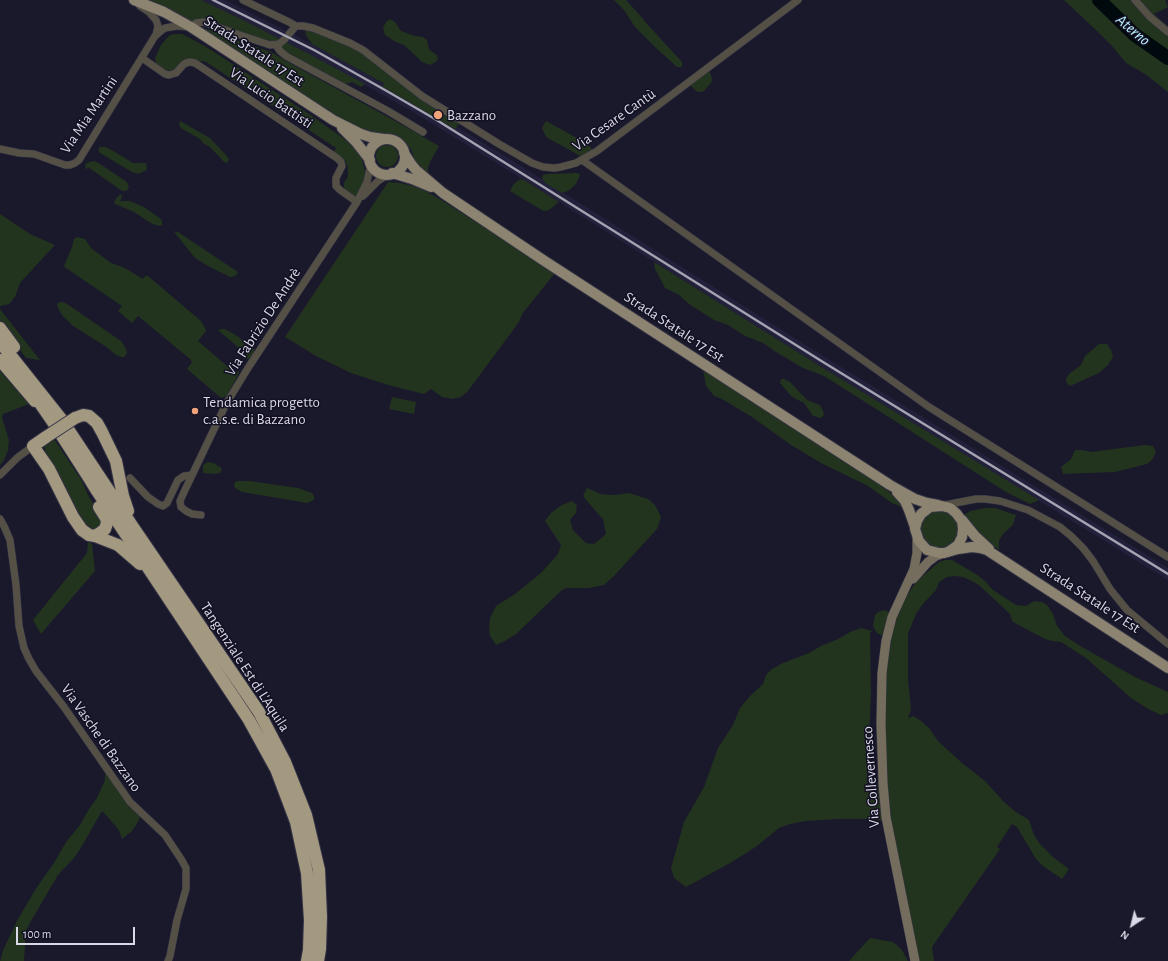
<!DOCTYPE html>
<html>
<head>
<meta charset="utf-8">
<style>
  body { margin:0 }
  #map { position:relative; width:1168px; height:961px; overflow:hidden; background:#1a192c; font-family:"Alegreya Sans",sans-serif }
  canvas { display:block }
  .north { position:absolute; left:1112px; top:905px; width:40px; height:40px; -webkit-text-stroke:3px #121022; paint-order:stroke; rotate:215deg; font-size:11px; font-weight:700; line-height:16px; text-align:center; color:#d8d8e6 }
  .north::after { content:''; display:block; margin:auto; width:14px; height:18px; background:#d8d8e6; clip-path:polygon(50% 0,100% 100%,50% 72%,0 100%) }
  .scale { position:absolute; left:16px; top:927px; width:119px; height:18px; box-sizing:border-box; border:2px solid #d8d8e6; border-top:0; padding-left:5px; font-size:12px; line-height:14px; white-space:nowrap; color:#d8d8e6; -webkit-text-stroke:3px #121022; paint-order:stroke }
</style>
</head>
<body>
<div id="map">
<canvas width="1168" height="961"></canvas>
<div class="north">N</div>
<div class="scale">100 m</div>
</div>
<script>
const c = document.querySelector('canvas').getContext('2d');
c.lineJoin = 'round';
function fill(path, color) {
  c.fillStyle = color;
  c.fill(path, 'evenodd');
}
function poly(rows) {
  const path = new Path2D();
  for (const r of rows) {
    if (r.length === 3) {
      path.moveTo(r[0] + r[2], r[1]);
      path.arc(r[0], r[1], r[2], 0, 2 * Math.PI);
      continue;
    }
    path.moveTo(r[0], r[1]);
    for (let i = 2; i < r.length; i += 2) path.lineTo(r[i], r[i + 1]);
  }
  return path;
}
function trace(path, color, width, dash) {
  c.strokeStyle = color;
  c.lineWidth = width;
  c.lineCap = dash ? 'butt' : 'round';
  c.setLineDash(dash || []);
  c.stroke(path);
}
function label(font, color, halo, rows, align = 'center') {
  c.font = font + ' "Alegreya Sans",sans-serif';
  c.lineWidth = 3;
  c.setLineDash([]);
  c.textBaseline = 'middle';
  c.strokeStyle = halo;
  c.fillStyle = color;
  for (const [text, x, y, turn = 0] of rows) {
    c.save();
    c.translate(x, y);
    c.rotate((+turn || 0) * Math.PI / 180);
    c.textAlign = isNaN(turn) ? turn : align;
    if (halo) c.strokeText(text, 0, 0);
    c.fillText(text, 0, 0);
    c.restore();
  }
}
fill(poly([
  [201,0,225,0,243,9,316,46,413,100,513,161,825,357,1168,568,1168,580,820,366,524,180,408,109,311,55,239,18]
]), '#22203a');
fill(poly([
  [139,0,201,0,239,18,311,55,365,84,361,87,352,82,346,84,270,43,231,31,189,23],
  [614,0,626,0,638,13,647,24,682,62,682,67,677,67,656,48,635,27,624,10],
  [1064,0,1165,0,1168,7,1154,14,1168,26,1168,92,1145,74,1126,63,1112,46,1097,31],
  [390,19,395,22,401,31,415,36,423,37,427,40,429,49,431,51,437,55,438,59,436,62,430,65,422,62,404,45,396,42,385,35,383,28,386,22],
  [200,29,212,30,230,38,271,52,286,61,406,127,439,146,430,162,428,168,428,174,416,165,411,149,400,139,391,136,361,132],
  [305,30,316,33,355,48,414,93,460,123,455,129,382,86,385,84,312,44,306,35],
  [174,34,182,34,205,46,309,114,343,138,353,147,361,156,365,172,363,184,358,194,356,196,354,196,344,189,344,183,348,176,348,168,345,160,334,152,336,148,206,62,190,59,172,71,163,69,156,64,155,58,161,45,166,39,170,35],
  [709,70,711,75,712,80,711,83,703,92,699,92,696,91,689,84],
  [180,121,210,138,226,155,229,159,228,162,226,163,223,161,211,148,203,143,200,139,184,130,180,127,179,123],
  [546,121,586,143,594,151,584,158,546,137,542,128],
  [387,156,11],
  [100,147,105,147,110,149,133,163,146,163,147,168,146,170,139,174,132,172,100,153,98,149],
  [94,161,100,164,127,182,129,187,128,189,126,191,122,191,88,167,86,170,85,165,87,163],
  [578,173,580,175,576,184,568,191,562,193,545,183,542,178,543,175,547,174],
  [520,179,524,180,559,202,549,210,544,211,540,209,510,191,513,185],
  [388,182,400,183,417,187,435,196,555,273,522,314,519,322,468,391,461,397,453,399,442,397,431,389,424,394,388,385,351,373,316,356,285,337],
  [121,194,122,197,120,201,130,201,144,207,161,219,162,221,162,225,159,226,153,224,146,220,134,212,115,204,114,203,117,197],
  [0,214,30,234,55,245,20,283,15,297,11,302,9,304,0,306],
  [175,231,178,232,238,272,237,274,235,276,230,277,210,267,195,258,175,233],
  [77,237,85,239,91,248,111,263,125,268,143,279,145,276,148,276,201,321,205,328,206,331,198,341,235,373,238,371,239,373,227,395,224,397,221,398,187,369,192,362,190,359,138,316,132,323,118,311,122,306,66,268,64,266,72,247,74,239],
  [654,262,820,366,1039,500,1030,504,1006,492,895,421,824,376,803,368,776,352,763,343,745,336,728,325,714,320,689,304,679,295,665,288,655,269],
  [60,302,63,302,67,304,121,341,125,347,127,352,126,355,124,357,122,357,116,355,105,346,73,326,62,315,58,308,57,304],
  [0,309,40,360,26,358,0,323],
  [222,329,225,329,234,334,253,347,255,353,252,356,248,359,244,359,247,355,218,330],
  [1099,344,1107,344,1111,350,1113,357,1108,365,1099,373,1070,386,1066,382,1066,379,1069,374,1081,365,1085,356],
  [703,370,880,485,893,495,904,508,892,503,868,486,821,463,791,445,752,417,722,399,714,396,706,386],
  [0,371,29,404,3,414,2,418,9,440,8,450,4,460,0,465],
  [781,379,784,379,790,382,807,400,820,405,823,411,824,415,821,418,813,416,804,403,792,397,787,391,780,383],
  [392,397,416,402,414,414,389,409],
  [54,439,82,481,88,495,101,516,103,522,99,531,87,529,50,466,44,446],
  [1145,445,1153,446,1156,452,1152,460,1147,464,1115,472,1063,474,1061,467,1071,459,1075,450,1082,450,1091,452],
  [208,462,213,463,220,467,222,469,220,473,215,474,203,473,203,465],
  [238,481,250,481,298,488,312,493,314,496,314,500,307,503,242,492,235,488,234,486,235,482],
  [587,488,601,494,614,495,629,493,648,499,655,505,661,517,657,529,614,576,604,585,589,588,567,588,562,590,516,634,505,641,496,645,490,636,489,628,490,618,496,606,515,594,541,573,558,554,561,545,545,521,551,513,562,505,572,501,577,505,576,513,570,520,573,530,586,543,594,544,606,534,603,519,593,508,583,496],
  [985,508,995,508,1016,515,1013,525,1004,533,999,540,999,550,984,539,963,515,971,511],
  [939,529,19],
  [88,542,92,544,95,571,41,634,33,620,87,553],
  [945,560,952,560,976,574,985,581,993,590,1016,605,1026,606,1034,601,1042,602,1047,605,1053,614,1057,626,1065,636,1082,647,1135,677,1168,692,1168,713,1161,715,1148,709,1131,698,1086,658,1061,642,1052,641,1045,639,1013,622,1011,618,1010,614,980,586,972,581,963,577,954,576,947,577,939,582,936,590,922,605,916,614,908,634,908,679,911,710,908,718,913,716,920,720,929,728,938,741,962,763,985,781,1004,802,1016,812,1029,820,1034,835,1040,844,1053,857,1069,869,1062,879,1043,866,1036,859,1017,827,1012,824,997,847,1000,849,932,947,934,961,919,961,892,825,888,796,885,750,885,702,887,665,892,632,897,615,908,594,916,582,925,574,939,562],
  [884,610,890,612,883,636,877,633,873,626,875,615,878,612],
  [861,628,872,631,870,633,871,693,869,740,866,752,868,766,867,787,875,784,881,783,885,821,871,819,839,819,806,821,790,824,779,828,757,846,732,862,686,887,674,878,671,868,684,822,704,787,718,748,733,725,740,708,751,695,763,684,766,675,772,669,783,663,809,653,821,646,838,639,850,632],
  [105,772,141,816,136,825,132,831,122,839,120,833,118,829,106,815,102,811,82,846,74,858,58,875,31,921,26,931,24,961,0,961,4,948,18,919,37,887,54,863,66,842,80,825,89,809,97,798,105,780],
  [870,938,893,942,898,946,902,950,908,961,849,961]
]), '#22331e');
trace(poly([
  [1099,0,1135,35,1168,58]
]), '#00090d', 14);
const street = poly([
  [243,0,289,22,296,26],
  [1135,0,1150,17,1168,32],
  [140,6,149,12,156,20,158,26,156,35],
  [289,34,296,26,303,26,313,28,350,43,363,50,422,96,499,144,532,163,543,167,554,168,561,167,576,163,597,151,798,0],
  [276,45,280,51,286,56,388,111,423,132],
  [142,58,165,74,169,75,176,73,183,65,186,63,190,62,195,63,337,158,341,162,342,166,336,178,336,186,340,190,357,202],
  [0,149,19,153,34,154,65,165,70,165,75,163,79,160,155,36,162,30,165,28,177,26,191,27,196,23,203,22,237,34,270,45,279,44,285,39],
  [582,160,929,407,1168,557],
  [363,196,378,181,389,174],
  [0,475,17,458,33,446],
  [130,478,148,497,158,504,163,506,167,503,178,480,184,476,192,475],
  [945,505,976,499,985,499,1000,501,1028,510,1060,527,1071,536,1083,548,1093,561,1110,589,1127,610,1168,644],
  [201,515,192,514,186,511,181,507,180,501,184,492,226,404,248,368,357,202,367,182,371,163],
  [0,519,4,526,10,540,16,585,19,626,24,648,29,659,36,671,64,707,130,802,165,835,181,859,186,868,186,889,177,920,170,956,168,961]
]);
const secondary = poly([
  [913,579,928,562,936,556,944,553],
  [915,961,886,817,883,783,881,724,882,673,886,641,892,617,914,569,917,553,917,538]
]);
const primary = poly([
  [134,0,164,12,191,27,333,120,361,134,370,137,384,139],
  [342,128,356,142,370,160],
  [387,157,18],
  [404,153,411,164,416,170,443,193,543,260,890,485,915,499,927,503,938,505],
  [392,173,412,179,431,187],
  [897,492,905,501,909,510,915,527],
  [962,520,975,536,989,549],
  [948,552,958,545,962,537,963,529,962,521,956,513,950,508,942,506,930,507,921,514,917,521,915,529,919,541,927,550,939,553,944,553,958,549,972,547,980,548,987,550,1168,668]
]);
const highway = poly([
  [0,328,14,347],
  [0,342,62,420,133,527,259,712,285,762,306,815,319,870,321,917,320,949,318,961],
  [0,360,35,401],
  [33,393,55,425,89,478,97,491,249,720,276,769,296,822,307,873,310,920,309,950,307,961],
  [75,418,83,415,89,416,97,423,102,432,116,461,123,496,128,511],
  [46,437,33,446,49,469,73,517,82,530,89,535,95,536,118,545,140,564],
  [95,536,100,533,105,529,107,523,106,518,99,507]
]);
trace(street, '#353446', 8);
trace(secondary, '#353446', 10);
trace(primary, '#353446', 12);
trace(highway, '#353446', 14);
trace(street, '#545046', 7);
trace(secondary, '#746d5e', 9);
trace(primary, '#8c8470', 10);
trace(highway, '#a39980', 12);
trace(poly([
  [213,0,314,50,385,90,435,119,823,362,1168,574]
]), '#a3a3b2', 2.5);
const highwayBridge = poly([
  [46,437,75,418]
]);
trace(highwayBridge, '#353446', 14, []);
trace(highwayBridge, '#a39980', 12);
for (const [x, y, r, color] of [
  [438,115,5,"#f0a279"],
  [195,411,4,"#f0a279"]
]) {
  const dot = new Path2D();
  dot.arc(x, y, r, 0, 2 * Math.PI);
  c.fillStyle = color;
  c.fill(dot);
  trace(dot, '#121022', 1.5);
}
label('15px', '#d8d8e6', '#121022', [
  ["Strada Statale 17 Est",254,51,33],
  ["Via Lucio Battisti",271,98,34],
  ["Via Mia Martini",89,115,-56],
  ["Via Cesare Cantù",614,120,-35],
  ["Via Fabrizio De Andrè",263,322,-57],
  ["Strada Statale 17 Est",674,327,33],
  ["Strada Statale 17 Est",1090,598,33],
  ["Tangenziale Est di L'Aquila",245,667,57],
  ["Via Vasche di Bazzano",101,738,55],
  ["Via Collevernesco",871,777,-94]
]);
label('15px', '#d8d8e6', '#121022', [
  ["Bazzano",447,115],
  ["Tendamica progetto",203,402],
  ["c.a.s.e. di Bazzano",203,419]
], 'left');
label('italic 16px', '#baeffd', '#121022', [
  ["Aterno",1133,30,40]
]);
</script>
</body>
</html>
